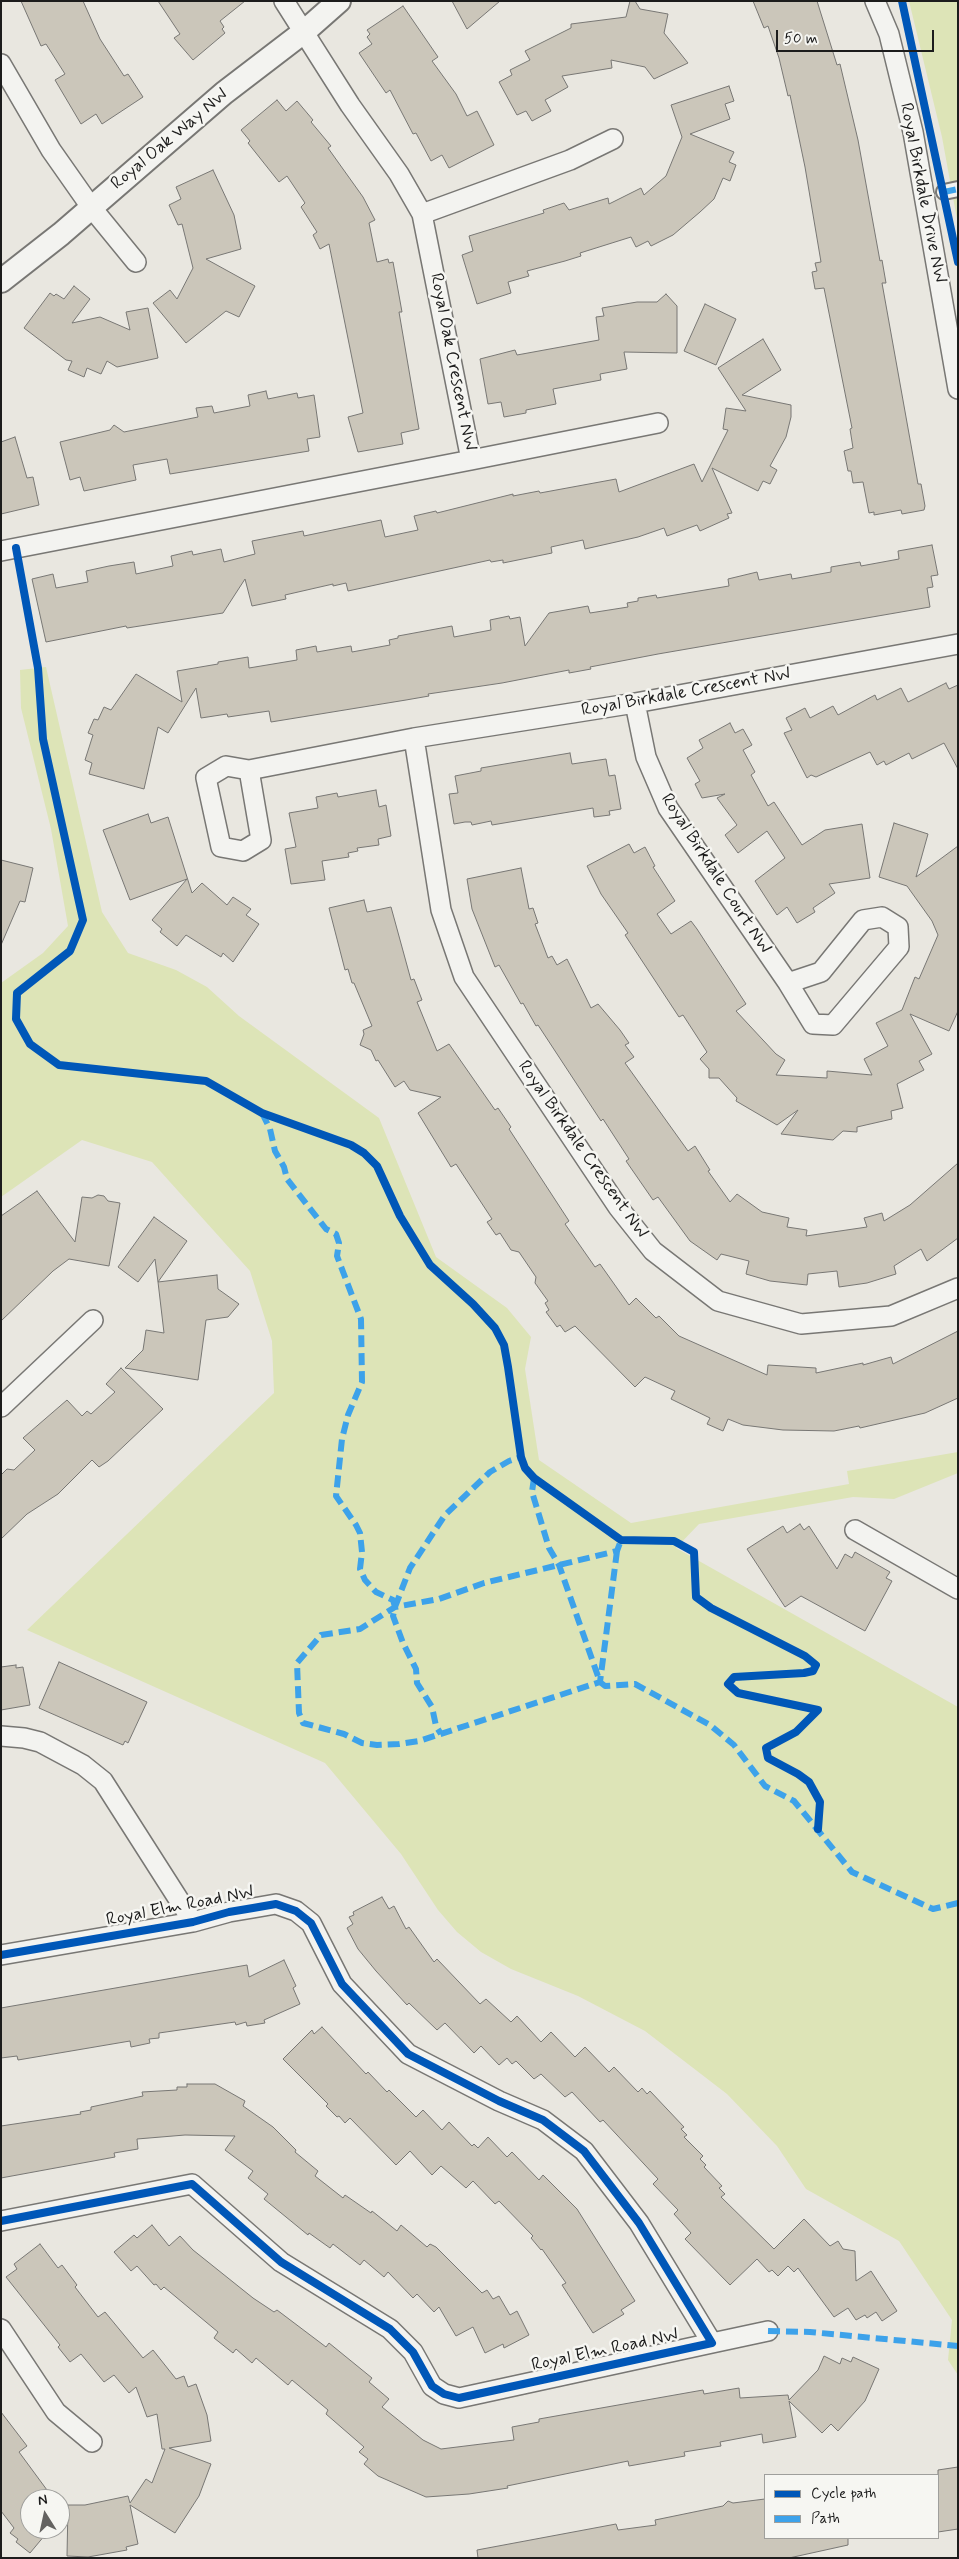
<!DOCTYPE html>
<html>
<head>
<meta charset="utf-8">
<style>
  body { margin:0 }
  #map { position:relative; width:959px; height:2559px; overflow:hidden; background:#e9e7e0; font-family:Mynerve,sans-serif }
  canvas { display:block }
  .frame { position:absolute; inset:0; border:2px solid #1c1c1c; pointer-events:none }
  .legend { position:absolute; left:764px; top:2474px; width:175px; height:65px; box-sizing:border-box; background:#f6f6f2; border:1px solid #9f9f9c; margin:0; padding:6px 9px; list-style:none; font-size:15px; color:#1c1c1c }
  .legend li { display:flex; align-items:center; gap:10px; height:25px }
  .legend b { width:25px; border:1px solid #9f9f9c }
  .north { position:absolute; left:20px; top:2489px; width:50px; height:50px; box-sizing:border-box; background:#f6f6f2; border:1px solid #9f9f9c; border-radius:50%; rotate:350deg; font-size:14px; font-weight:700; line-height:20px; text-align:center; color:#1c1c1c }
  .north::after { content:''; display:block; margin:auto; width:18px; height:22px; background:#646361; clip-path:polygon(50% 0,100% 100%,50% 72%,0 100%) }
  .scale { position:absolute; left:776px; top:30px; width:158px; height:22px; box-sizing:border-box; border:2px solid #1c1c1c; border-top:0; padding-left:6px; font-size:15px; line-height:18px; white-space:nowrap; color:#1c1c1c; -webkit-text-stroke:4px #f6f6f2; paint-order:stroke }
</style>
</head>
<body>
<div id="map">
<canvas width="959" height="2559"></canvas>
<div class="frame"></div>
<ul class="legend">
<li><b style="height:6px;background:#0057b8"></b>Cycle path</li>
<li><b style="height:6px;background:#3da2ea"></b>Path</li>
</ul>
<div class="north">N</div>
<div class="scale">50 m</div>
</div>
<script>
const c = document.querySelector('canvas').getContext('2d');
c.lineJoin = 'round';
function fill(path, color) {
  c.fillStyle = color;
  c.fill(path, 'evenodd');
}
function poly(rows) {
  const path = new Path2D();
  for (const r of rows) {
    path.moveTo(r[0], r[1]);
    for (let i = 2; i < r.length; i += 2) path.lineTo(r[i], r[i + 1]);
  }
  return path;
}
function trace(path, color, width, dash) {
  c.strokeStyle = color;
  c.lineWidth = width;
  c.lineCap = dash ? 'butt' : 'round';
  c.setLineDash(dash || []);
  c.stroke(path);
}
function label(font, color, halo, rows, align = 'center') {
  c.font = font + ' Mynerve,sans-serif';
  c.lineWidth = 5;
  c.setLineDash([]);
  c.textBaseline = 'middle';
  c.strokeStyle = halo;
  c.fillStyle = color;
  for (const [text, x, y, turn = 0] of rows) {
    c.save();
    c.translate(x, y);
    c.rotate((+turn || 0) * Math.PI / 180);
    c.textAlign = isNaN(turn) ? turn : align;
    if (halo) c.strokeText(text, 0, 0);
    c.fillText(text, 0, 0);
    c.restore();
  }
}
fill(poly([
  [909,1,958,1,958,225,942,137],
  [46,667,102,912,128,953,176,970,207,987,239,1016,379,1118,436,1257,507,1308,531,1337,525,1369,539,1460,631,1523,849,1484,847,1471,958,1452,958,1473,894,1499,853,1497,699,1524,676,1548,958,1707,958,2375,948,2360,952,2320,899,2241,806,2189,777,2146,727,2094,645,2031,578,1996,511,1969,481,1952,457,1932,438,1910,401,1854,325,1763,27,1630,274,1393,272,1341,250,1271,152,1162,82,1140,1,1197,1,983,43,953,68,926,51,829,21,708,20,670]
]), '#dde4b7');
const building = poly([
  [21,1,83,1,100,39,124,76,128,74,143,97,102,124,96,114,81,124,55,80,65,74,46,44,41,46,21,1],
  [158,1,245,1,220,21,224,27,222,29,225,33,193,60,174,38,180,34,158,1],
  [452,1,500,1,467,29,452,1],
  [630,1,635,1,640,9,668,14,664,33,688,63,654,79,645,67,611,60,612,68,562,76,568,87,545,100,551,111,532,121,526,111,517,115,499,82,512,75,510,70,530,60,525,51,571,28,571,24,626,17,630,1],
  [753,1,817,1,837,65,840,64,858,140,880,261,882,260,886,283,882,283,918,484,921,484,925,506,924,510,902,514,901,510,874,515,874,512,869,513,863,482,853,483,851,471,848,471,844,451,853,448,850,429,852,428,824,288,815,289,812,272,817,271,815,263,821,262,805,167,790,95,788,96,779,58,768,26,764,28,753,1],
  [403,6,438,57,432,61,456,94,467,116,477,111,494,145,449,168,442,155,431,161,416,133,413,134,390,90,386,93,359,53,372,44,367,37,370,34,367,30,403,6],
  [729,86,734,101,725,104,730,119,690,134,734,152,729,162,736,165,730,181,723,178,714,199,700,212,673,235,651,246,648,241,636,247,631,237,580,253,581,256,565,261,527,271,529,276,508,282,511,293,477,304,462,255,473,251,469,236,544,213,543,210,564,203,569,210,608,198,609,204,641,188,644,195,666,176,682,137,671,105,729,86],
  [277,100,286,111,297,101,313,120,311,122,331,146,328,148,363,197,375,220,369,223,377,262,388,259,389,263,393,262,402,312,399,312,419,429,401,433,403,444,358,452,348,417,363,413,329,244,320,249,313,235,317,232,301,207,305,203,287,176,279,182,248,143,250,141,241,130,277,100],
  [213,170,234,215,241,249,206,259,255,286,239,317,226,311,186,343,153,303,170,290,177,299,193,268,182,224,178,225,169,205,181,199,176,187,213,170],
  [74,286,90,299,72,323,100,317,130,330,126,312,148,308,158,358,117,367,107,361,101,374,87,368,84,377,68,370,72,361,66,360,24,328,50,293,54,296,56,294,64,299,74,286],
  [666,294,677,306,677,353,624,352,627,369,600,374,601,380,553,389,556,404,526,410,526,413,504,417,501,402,488,404,480,359,515,350,517,355,599,340,596,317,604,316,602,308,637,302,657,302,666,294],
  [705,304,736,319,716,365,684,351,705,304],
  [763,339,781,370,742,395,791,405,791,417,786,437,770,466,777,470,770,484,763,481,758,491,712,468,732,513,727,514,729,518,700,531,697,525,667,536,664,528,638,537,585,549,583,540,551,547,552,553,503,563,503,560,491,562,490,560,348,591,346,583,333,586,333,584,285,595,286,599,252,606,245,579,223,613,127,628,126,626,46,642,32,579,53,574,56,588,88,582,86,571,109,566,134,562,136,574,173,566,171,556,192,551,193,555,221,549,224,562,255,554,252,541,303,531,304,536,381,520,385,537,418,530,414,516,436,511,437,513,513,494,513,496,539,491,540,493,616,479,619,492,694,464,702,482,728,430,723,429,726,408,746,411,718,368,763,339],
  [266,391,268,399,297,393,298,398,314,395,320,437,307,439,309,451,170,474,167,459,133,465,136,480,84,491,80,477,70,480,60,442,110,430,114,425,124,432,198,417,196,408,212,406,214,413,250,406,248,395,266,391],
  [15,437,27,478,33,477,39,505,1,514,1,442,15,437],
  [932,545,938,575,931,576,933,587,927,588,930,607,658,654,590,667,591,669,569,673,569,670,502,683,428,694,429,696,406,700,271,722,269,711,228,717,227,714,201,718,196,688,168,733,158,727,144,789,89,774,92,763,85,760,93,735,88,733,94,719,98,720,104,707,111,710,136,674,182,702,177,671,218,664,218,662,248,657,249,668,297,660,296,650,316,646,317,652,351,646,352,652,390,645,389,640,398,638,398,636,452,626,454,637,491,630,490,620,509,616,510,619,520,617,525,646,549,613,588,606,590,613,628,607,627,603,638,601,638,598,656,595,657,598,729,586,728,579,757,572,759,580,791,574,792,579,831,572,831,567,860,562,861,566,899,559,898,551,932,545],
  [946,683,949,689,958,685,958,769,944,743,912,759,909,753,886,765,884,761,877,765,870,752,816,777,811,775,807,778,784,733,792,730,786,718,805,708,810,718,833,706,838,715,875,695,877,700,901,688,908,702,946,683],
  [730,723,735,733,743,729,752,745,743,750,755,772,751,775,768,806,774,802,802,845,825,830,862,824,870,878,829,884,835,893,813,908,815,912,797,923,787,907,777,915,755,881,785,858,767,831,738,853,725,835,737,825,717,798,725,794,702,798,695,784,700,781,687,758,703,748,699,740,730,723],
  [570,753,572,764,606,759,609,776,615,775,621,809,609,811,610,815,594,817,593,808,492,825,491,821,472,825,471,822,465,822,454,824,449,794,458,793,455,776,481,771,481,768,570,753],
  [376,790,379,807,386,805,391,836,378,839,379,845,357,848,358,851,348,853,349,857,322,861,325,880,291,884,285,849,296,847,289,813,318,808,316,797,337,793,338,797,376,790],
  [148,814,151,823,168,817,192,893,202,883,227,905,233,897,251,909,246,915,259,924,233,962,223,953,221,957,186,935,177,946,160,932,162,929,152,920,187,879,130,900,103,830,148,814],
  [894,823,928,834,916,877,958,846,958,1011,949,1031,910,1014,932,1054,919,1061,924,1070,897,1084,903,1108,891,1111,892,1119,857,1127,857,1132,843,1131,833,1140,781,1134,798,1110,777,1125,736,1101,737,1098,719,1078,709,1078,709,1069,700,1059,707,1052,683,1015,679,1017,625,935,628,933,601,894,587,866,629,844,634,853,645,847,655,866,653,867,675,901,657,914,671,934,691,921,697,929,746,1004,736,1011,776,1054,785,1060,776,1075,827,1078,827,1071,872,1075,864,1059,888,1046,876,1023,902,1010,915,977,919,979,938,935,932,921,907,886,879,877,894,823],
  [1,860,33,868,25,902,20,901,1,945,1,860],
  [521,868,529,909,533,908,538,923,535,924,548,958,552,956,557,965,567,959,591,1008,598,1004,620,1030,629,1043,625,1045,634,1057,625,1063,688,1151,695,1146,710,1170,708,1171,730,1202,737,1194,762,1212,789,1218,787,1227,807,1230,806,1236,867,1227,864,1218,882,1213,884,1221,910,1205,958,1163,958,1238,927,1261,921,1249,894,1266,896,1274,867,1283,839,1287,837,1271,808,1274,807,1285,770,1281,746,1274,749,1261,721,1254,717,1260,690,1241,658,1197,653,1200,626,1161,629,1159,603,1119,601,1121,538,1025,536,1026,523,1003,521,1004,499,965,495,967,472,909,467,879,521,868],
  [364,900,367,912,391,907,411,980,414,979,422,1000,417,1002,437,1051,449,1044,495,1110,498,1108,511,1127,509,1129,569,1221,565,1224,595,1267,600,1264,629,1305,636,1298,656,1318,659,1316,679,1336,767,1375,768,1365,816,1368,816,1373,863,1363,863,1365,891,1357,893,1364,958,1331,958,1398,925,1413,860,1428,859,1426,834,1431,783,1430,743,1425,728,1419,723,1431,707,1424,710,1418,671,1399,675,1391,645,1377,635,1387,575,1326,565,1332,560,1325,557,1327,546,1312,549,1310,545,1303,548,1301,535,1283,536,1277,519,1252,511,1250,500,1233,496,1235,487,1222,492,1219,456,1164,451,1167,418,1113,441,1097,410,1090,404,1081,395,1087,378,1060,376,1061,371,1050,360,1045,364,1034,363,1030,372,1026,354,983,352,983,348,969,345,970,329,908,364,900],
  [37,1191,75,1242,82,1197,92,1198,98,1195,104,1196,108,1201,120,1203,109,1266,69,1259,53,1271,1,1321,1,1216,37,1191],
  [154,1217,187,1241,158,1282,155,1259,138,1282,118,1267,154,1217],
  [217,1275,218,1289,239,1304,228,1317,206,1320,198,1380,125,1368,143,1350,146,1330,164,1333,158,1282,217,1275],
  [121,1368,163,1409,108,1461,99,1467,92,1460,58,1494,27,1514,1,1539,1,1475,7,1469,14,1470,35,1450,23,1438,67,1400,82,1416,87,1411,91,1414,115,1392,106,1384,121,1368],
  [800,1524,804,1530,809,1526,837,1569,845,1554,852,1558,855,1552,890,1572,886,1578,892,1581,865,1631,801,1596,785,1607,747,1549,783,1526,787,1533,800,1524],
  [59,1662,147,1702,128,1743,125,1741,123,1745,39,1708,59,1662],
  [16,1665,16,1668,23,1667,30,1705,1,1710,1,1667,16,1665],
  [382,1897,389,1909,394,1906,406,1929,409,1927,434,1962,437,1959,480,2004,486,1999,511,2022,517,2016,541,2042,551,2032,575,2057,585,2047,609,2072,614,2067,638,2092,642,2088,647,2094,650,2091,684,2127,681,2129,687,2135,684,2137,703,2156,700,2159,706,2165,704,2167,722,2186,719,2188,725,2194,721,2197,774,2249,804,2219,830,2246,838,2241,843,2249,855,2251,856,2281,871,2271,897,2311,882,2321,876,2312,867,2318,865,2315,856,2320,848,2308,834,2317,798,2268,794,2272,788,2266,778,2276,772,2270,769,2272,757,2259,730,2285,685,2239,691,2233,674,2214,678,2210,653,2184,658,2179,603,2120,600,2122,572,2092,565,2097,541,2074,534,2079,516,2061,512,2064,507,2058,499,2065,481,2046,474,2053,445,2023,437,2030,409,2003,407,2005,376,1971,358,1949,347,1928,353,1924,349,1917,354,1915,353,1912,382,1897],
  [284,1960,296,1986,293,1988,300,2004,264,2020,265,2023,247,2026,246,2022,236,2025,235,2022,159,2033,159,2038,149,2039,150,2043,131,2047,130,2041,18,2060,17,2056,1,2058,1,2008,247,1965,249,1977,284,1960],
  [322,2027,366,2074,368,2072,387,2092,389,2090,416,2117,423,2110,442,2130,449,2122,472,2146,474,2144,478,2148,488,2137,507,2157,512,2152,539,2180,543,2175,577,2209,635,2301,621,2310,624,2314,593,2333,562,2285,566,2283,542,2249,541,2250,531,2238,533,2236,499,2201,495,2204,473,2181,466,2188,441,2166,432,2175,410,2151,396,2165,350,2118,345,2123,339,2116,337,2117,326,2106,328,2104,283,2059,312,2030,314,2034,322,2027],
  [187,2084,215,2084,245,2101,243,2106,273,2127,296,2150,295,2152,318,2171,315,2176,343,2198,345,2195,371,2213,372,2211,397,2231,401,2225,427,2247,430,2244,436,2247,482,2293,487,2290,493,2299,499,2296,510,2315,517,2311,529,2335,504,2348,503,2344,485,2353,473,2327,456,2336,439,2307,434,2312,417,2294,413,2298,388,2272,384,2277,364,2260,360,2265,333,2244,330,2248,309,2233,308,2235,264,2199,268,2194,248,2178,253,2171,225,2150,235,2136,185,2135,137,2139,138,2149,114,2153,115,2157,1,2178,1,2126,81,2114,80,2112,91,2110,91,2107,143,2096,142,2092,177,2090,177,2087,187,2087,187,2084],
  [152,2225,169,2246,180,2236,193,2250,253,2298,274,2312,277,2310,326,2347,329,2343,372,2378,369,2382,389,2399,382,2407,423,2440,441,2449,514,2440,512,2427,539,2422,539,2419,703,2390,704,2394,739,2388,740,2398,788,2395,789,2400,818,2370,824,2356,840,2364,842,2358,851,2362,853,2357,879,2369,865,2401,838,2431,831,2424,822,2433,789,2401,796,2437,763,2443,762,2434,720,2442,721,2446,684,2452,685,2456,629,2466,628,2461,507,2486,508,2488,469,2494,426,2497,378,2476,364,2464,368,2459,359,2452,364,2447,326,2414,328,2410,292,2380,288,2385,256,2358,252,2363,236,2349,233,2353,214,2338,218,2332,164,2287,161,2290,156,2284,154,2285,137,2266,131,2271,114,2252,134,2235,137,2238,152,2225],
  [40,2244,58,2268,62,2265,77,2285,75,2287,98,2317,105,2312,143,2358,153,2350,176,2379,184,2376,188,2387,196,2384,207,2415,211,2441,169,2448,211,2464,199,2496,175,2533,130,2505,138,2544,126,2547,127,2550,88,2557,67,2556,68,2505,85,2505,128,2496,130,2503,146,2479,152,2483,165,2449,162,2449,157,2414,147,2417,136,2387,129,2393,114,2375,104,2382,81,2354,70,2362,58,2347,60,2345,6,2277,17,2269,14,2264,40,2244],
  [1,2412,27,2446,19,2452,47,2490,60,2499,30,2499,30,2529,50,2529,30,2553,16,2542,18,2539,10,2533,14,2528,1,2511,1,2412],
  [958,2467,958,2529,938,2532,938,2470,958,2467],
  [765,2499,765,2538,848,2538,848,2545,789,2558,478,2558,477,2550,616,2524,618,2530,656,2525,655,2520,723,2506,728,2501,733,2503,765,2499]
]);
fill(building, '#cbc6ba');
trace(building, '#787774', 1);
const pedestrian = poly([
  [944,192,958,189]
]);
const minor = poly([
  [875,1,889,34,913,132,958,389],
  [1,64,51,150,91,207,136,262],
  [422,214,570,160,613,139],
  [471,460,658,423],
  [1,551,471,460,422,214,399,174,350,105,284,1],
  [635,703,646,757,668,808,788,983,813,1024,833,1025,899,947,898,927,882,917,863,920,821,972,788,983],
  [414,738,441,910,464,977,618,1207,653,1251,718,1301,801,1324,891,1316,958,1288],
  [249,770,261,840,243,851,221,847,206,778,226,766,249,770,414,738,635,703,958,644],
  [1,1407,93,1320],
  [855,1530,958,1589],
  [1,1736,24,1738,40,1742,83,1765,103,1781,193,1922],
  [1,1955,193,1922,229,1912,253,1908,276,1904,296,1911,311,1923,342,1984,408,2054,499,2101,543,2120,584,2151,639,2223,712,2343,459,2398,444,2394,432,2386,413,2352,390,2329,281,2262,192,2184,1,2221],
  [1,2329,56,2412,92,2442],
  [712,2343,768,2331]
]);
const tertiary = poly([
  [1,281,61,234,224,93,305,31,339,1]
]);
trace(pedestrian, '#787774', 18);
trace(minor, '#787774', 22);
trace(tertiary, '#787774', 26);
trace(pedestrian, '#f3f3f0', 14);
trace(minor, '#f3f3f0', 19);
trace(tertiary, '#f3f3f0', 22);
trace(poly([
  [944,192,958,189],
  [262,1113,270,1129,275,1151,284,1167,287,1179,326,1229,336,1234,339,1243,337,1256,361,1319,362,1382,348,1415,342,1439,336,1496,356,1525,360,1533,362,1552,360,1569,365,1580,376,1592,393,1600,395,1607,393,1616,403,1643,416,1669,417,1683,432,1707,436,1726,441,1734],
  [534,1478,532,1492,549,1548,559,1565,600,1682,605,1686,635,1684,710,1725,734,1745,765,1786,794,1801,852,1872,933,1909,958,1903],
  [617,1551,600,1682,419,1741,399,1744,377,1745,362,1743,344,1734,303,1723,299,1713,297,1663,321,1635,360,1629,395,1607,439,1599,484,1583,617,1551,621,1540],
  [395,1607,410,1568,445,1515,490,1472,509,1461,521,1457],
  [768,2331,810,2332,958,2346]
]), '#3da2ea', 6, [12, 6]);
trace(poly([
  [902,1,958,262],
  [16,548,38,668,43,739,83,920,70,951,17,993,16,1019,30,1044,59,1065,206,1081,262,1113,351,1145,364,1153,377,1166,400,1216,430,1265,473,1304,495,1328,504,1345,508,1367,521,1457,525,1468,534,1478,621,1540,674,1541,694,1552,696,1597,711,1608,805,1656,816,1665,813,1671,804,1673,734,1677,728,1684,738,1693,818,1710,796,1732,766,1748,768,1758,798,1774,809,1782,820,1802,818,1829],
  [1,1955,193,1922,229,1912,253,1908,276,1904,296,1911,311,1923,342,1984,408,2054,499,2101,543,2120,584,2151,639,2223,712,2343,459,2398,444,2394,432,2386,413,2352,390,2329,281,2262,192,2184,1,2221]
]), '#0057b8', 8);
label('18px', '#1c1c1c', '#f6f6f2', [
  ["Royal Oak Way NW",170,140,-40],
  ["Royal Birkdale Drive NW",922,193,79],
  ["Royal Oak Crescent NW",452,362,79],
  ["Royal Birkdale Crescent NW",686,693,-10],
  ["Royal Birkdale Court NW",715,874,57],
  ["Royal Birkdale Crescent NW",582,1150,55],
  ["Royal Elm Road NW",180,1907,-11],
  ["Royal Elm Road NW",605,2351,-12]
]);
</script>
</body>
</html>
